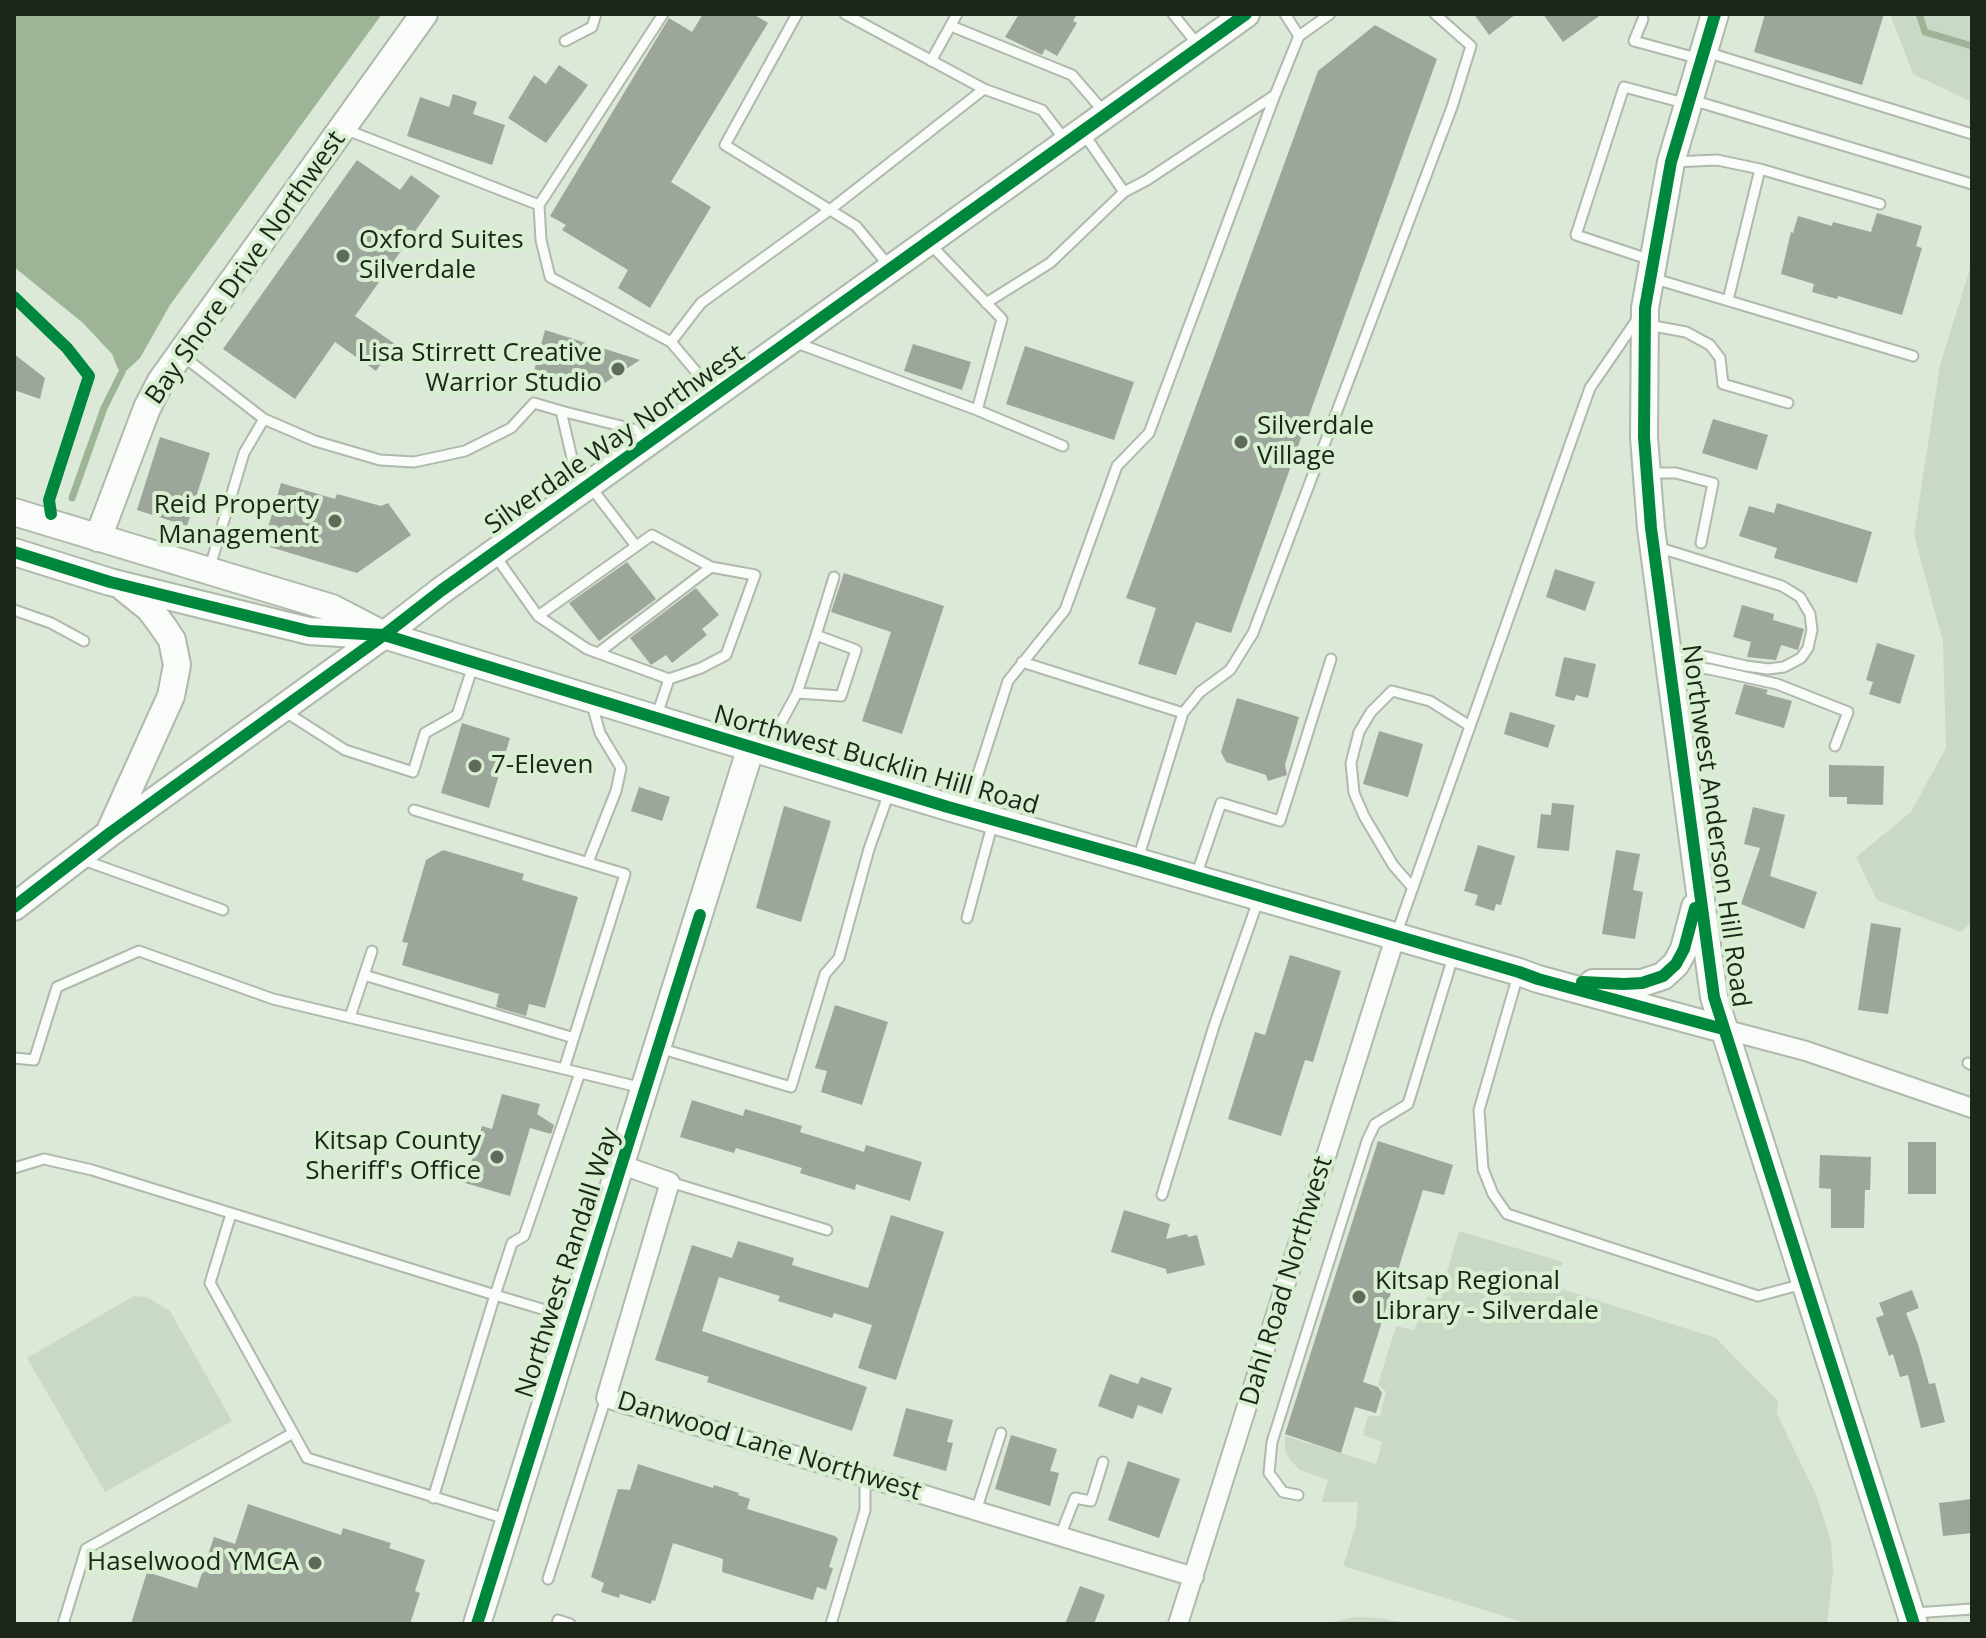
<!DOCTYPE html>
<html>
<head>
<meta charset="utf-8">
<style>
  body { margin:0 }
  #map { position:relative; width:1986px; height:1638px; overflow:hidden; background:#dce8d8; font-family:"Open Sans",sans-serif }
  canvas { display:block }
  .frame { position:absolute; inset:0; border:16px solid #1d261a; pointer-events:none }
</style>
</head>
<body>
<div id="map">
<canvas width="1986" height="1638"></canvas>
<div class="frame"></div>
</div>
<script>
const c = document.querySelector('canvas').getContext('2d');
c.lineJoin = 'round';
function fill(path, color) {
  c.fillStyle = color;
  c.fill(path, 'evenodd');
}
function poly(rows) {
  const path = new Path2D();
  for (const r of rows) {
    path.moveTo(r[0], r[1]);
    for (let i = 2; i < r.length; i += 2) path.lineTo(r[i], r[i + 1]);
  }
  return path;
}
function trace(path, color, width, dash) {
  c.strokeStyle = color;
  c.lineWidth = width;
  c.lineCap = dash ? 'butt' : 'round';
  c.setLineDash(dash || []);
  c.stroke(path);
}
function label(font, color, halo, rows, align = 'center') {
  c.font = font + ' "Open Sans",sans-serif';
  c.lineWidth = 8;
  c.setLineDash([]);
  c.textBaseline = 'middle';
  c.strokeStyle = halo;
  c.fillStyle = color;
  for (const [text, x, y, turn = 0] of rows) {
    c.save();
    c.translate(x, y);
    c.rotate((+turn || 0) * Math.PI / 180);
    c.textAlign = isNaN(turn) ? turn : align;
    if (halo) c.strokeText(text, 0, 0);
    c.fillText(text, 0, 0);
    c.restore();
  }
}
fill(poly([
  [1890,14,1972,14,1972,102,1913,74],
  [1972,262,1972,922,1961,932,1877,900,1856,857,1911,812,1946,748,1943,642,1914,535,1940,365],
  [1459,1231,1563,1262,1555,1287,1716,1338,1778,1401,1777,1414,1817,1497,1831,1541,1833,1571,1827,1624,1529,1624,1343,1566,1356,1526,1358,1502,1322,1502,1328,1480,1300,1470,1290,1460,1285,1450,1285,1436,1376,1464,1382,1442,1363,1435,1368,1416,1380,1416,1386,1392,1378,1384,1396,1326,1414,1330,1428,1296,1439,1299],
  [134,1296,147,1297,170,1311,232,1421,105,1492,27,1358],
  [1356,1617,1379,1618,1413,1624,1323,1624]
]), '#cad9c5');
fill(poly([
  [15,14,382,14,170,305,140,358,126,371,122,372,118,369,112,354,83,323,14,267]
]), '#9db596');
trace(poly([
  [1919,14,1925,32,1972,46],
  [72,498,104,408,122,372]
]), '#9db596', 7);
fill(poly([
  [703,14,753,14,768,23,671,182,711,207,650,308,618,288,628,270,562,230,566,225,550,216,669,18,692,32],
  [1019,14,1077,14,1073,21,1077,23,1057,56,1045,49,1042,55,1005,37],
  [1474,14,1516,14,1489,35],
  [1543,14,1602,14,1563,42],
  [1765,14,1884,14,1862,85,1754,52],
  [1375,25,1437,59,1231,633,1196,622,1176,675,1138,664,1156,608,1126,598,1318,71],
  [559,65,588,85,546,143,508,118,534,75,546,84],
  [453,94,477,102,473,114,505,125,492,165,407,136,420,97,449,107],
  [357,160,400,190,411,175,440,196,355,316,395,344,376,371,335,342,295,399,223,349],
  [1877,213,1922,226,1916,246,1922,248,1902,315,1838,296,1837,299,1812,292,1814,284,1781,274,1791,232,1793,233,1798,216,1832,226,1833,222,1871,232],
  [545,330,640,360,594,390,534,371],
  [913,344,971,362,962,390,904,371],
  [1025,346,1134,382,1114,440,1006,404],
  [14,354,45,378,40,399,14,390],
  [1713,419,1768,435,1757,470,1702,453],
  [160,437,210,453,187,526,137,510],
  [281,483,335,499,337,494,381,506,388,503,411,535,357,573,263,545],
  [1777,503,1872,532,1857,583,1774,558,1777,548,1739,536,1749,506,1774,513],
  [627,562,656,599,599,641,569,603],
  [1555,569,1595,582,1585,611,1546,597],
  [844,573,944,606,902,734,862,721,891,632,831,612],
  [696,588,719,615,702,629,707,635,672,663,666,655,651,665,630,638],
  [1742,605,1774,614,1773,620,1804,629,1798,650,1781,645,1776,660,1747,657,1751,642,1733,637],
  [1877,643,1915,655,1900,704,1869,694,1873,682,1866,680],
  [1564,657,1596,664,1588,698,1576,695,1574,701,1555,696],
  [1744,684,1768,690,1766,694,1792,701,1784,728,1735,714],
  [1237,698,1299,717,1285,765,1287,775,1268,781,1266,775,1226,762,1221,752],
  [1510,712,1555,725,1548,748,1504,734],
  [462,723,510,738,489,808,441,793],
  [1379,731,1423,744,1408,797,1363,784],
  [1829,765,1884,766,1883,805,1847,804,1847,797,1829,797],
  [639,787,670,797,662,821,631,811],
  [1552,803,1574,805,1569,851,1537,848,1541,814,1551,815],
  [784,806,831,821,801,922,756,908],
  [1753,807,1785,815,1770,876,1817,892,1804,929,1741,904,1760,848,1744,844],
  [1478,845,1515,856,1501,905,1496,904,1494,911,1475,905,1478,895,1464,891],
  [443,850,524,874,522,880,578,897,545,1008,529,1004,526,1016,496,1007,499,994,402,965,408,943,402,942,426,860],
  [1616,850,1640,854,1633,890,1643,892,1635,939,1602,934],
  [1871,923,1901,928,1888,1014,1858,1010],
  [1290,955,1341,971,1313,1062,1305,1060,1281,1136,1228,1119,1255,1032,1265,1035],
  [835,1005,888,1022,862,1105,821,1092,827,1071,815,1068],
  [502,1094,540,1104,537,1114,554,1125,551,1134,530,1128,510,1196,465,1183,482,1126,492,1129],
  [692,1100,743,1116,745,1109,802,1126,800,1132,864,1152,866,1145,922,1162,910,1201,856,1184,855,1190,800,1173,802,1168,736,1148,734,1153,680,1137],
  [1378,1141,1453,1165,1444,1195,1423,1190,1363,1382,1378,1387,1382,1393,1376,1413,1355,1407,1341,1453,1285,1434],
  [1908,1142,1936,1142,1936,1194,1908,1194],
  [1820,1155,1871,1157,1870,1190,1865,1190,1864,1228,1831,1228,1831,1189,1819,1188],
  [1124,1210,1170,1224,1166,1239,1187,1234,1188,1237,1197,1235,1205,1265,1167,1274,1166,1269,1111,1252],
  [891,1215,944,1232,896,1380,858,1368,872,1325,834,1313,832,1318,778,1301,780,1296,719,1277,702,1331,867,1387,852,1431,707,1382,709,1377,655,1360,692,1245,732,1258,738,1241,794,1258,792,1265,868,1288],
  [1912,1290,1919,1308,1906,1313,1918,1344,1929,1384,1935,1383,1945,1422,1921,1428,1908,1375,1900,1377,1893,1354,1889,1356,1876,1318,1884,1315,1879,1303],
  [1110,1374,1138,1384,1141,1377,1172,1388,1162,1414,1138,1405,1133,1419,1098,1406],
  [906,1408,953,1420,947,1442,953,1443,946,1471,893,1456],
  [1011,1435,1057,1449,1050,1471,1059,1473,1050,1506,995,1489],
  [1128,1461,1180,1479,1159,1538,1108,1520],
  [638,1464,713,1488,714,1485,739,1493,738,1495,750,1499,747,1509,835,1536,838,1539,829,1567,833,1568,826,1590,817,1587,813,1600,722,1572,723,1559,673,1543,655,1601,652,1600,651,1604,620,1594,619,1598,601,1592,604,1583,591,1577,618,1489,630,1490],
  [1972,1499,1972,1533,1943,1536,1939,1503],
  [248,1504,341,1535,343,1528,391,1543,389,1548,425,1560,415,1591,420,1593,410,1624,131,1624,147,1572,197,1588,214,1537,235,1544],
  [1080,1586,1105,1595,1094,1624,1065,1624]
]), '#9da69a');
const lane = poly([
  [797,14,725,145,856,226,889,266],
  [845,14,984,89,1042,110,1065,140],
  [1173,14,1198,45],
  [1285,14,1299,36],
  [1643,19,1634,41,1700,59],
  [951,26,1072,75,1105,113],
  [565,41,592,27,596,14],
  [1706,52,1972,134],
  [931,61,957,14],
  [1692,100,1972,184],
  [347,130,539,205,541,240,550,277,671,342,715,394],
  [1673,162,1717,160,1760,169,1880,204],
  [1124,192,1147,180,1275,95,1299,36,1330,14],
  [539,205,663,14],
  [929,243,1002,319,977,410],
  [1651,260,1576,235,1624,87,1684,103],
  [1652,278,1913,356],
  [1728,300,1760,169],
  [986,303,1050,263,1124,192,1084,134],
  [1648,325,1686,332,1710,345,1720,358,1723,384,1788,403],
  [671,342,701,303,831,209,984,89],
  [794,342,977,410,1063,446],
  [184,357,264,419,315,441,380,460,414,462,465,451,511,428,534,403,561,411],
  [1650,473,1676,473,1713,483,1701,543],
  [590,486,636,546],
  [579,488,561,411,653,434],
  [1657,547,1782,586,1800,597,1810,614,1812,630,1808,648,1801,658,1784,667,1768,669,1746,666,1671,649],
  [494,554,538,616,587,649,669,679,701,668,726,655,755,575,711,567,652,535,538,616],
  [212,560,244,453,264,419],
  [14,610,51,623,84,641],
  [598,653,711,567],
  [1022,662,1183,713,1138,859],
  [1671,666,1709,669,1777,684,1848,712,1835,746],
  [797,693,816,635],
  [284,711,345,750,413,772,425,733,457,715,473,666],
  [1183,713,1200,692,1230,670,1253,633,1452,107,1471,46,1435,14],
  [657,715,669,679],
  [770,752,777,730,797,693,841,696,856,650,816,635,834,577],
  [967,808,1008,681,1065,610,1117,466,1149,433,1275,95],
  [414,810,625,874,564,1069],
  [83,860,223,910],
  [588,862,616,791,621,768,600,733,592,705],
  [1196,876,1221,803,1280,821,1331,659],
  [1413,888,1393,865,1364,816,1354,793,1351,763,1359,732,1371,712,1392,691,1430,701,1470,726],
  [967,918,993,822],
  [1396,935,1590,388,1638,318],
  [364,975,574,1038],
  [1518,975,1479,1110,1483,1169,1493,1194,1507,1214,1758,1296,1803,1284],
  [350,1017,372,951],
  [659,1048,791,1087,825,974,839,958,869,849,890,790],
  [14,1058,34,1060,57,987,139,951,273,999,643,1088],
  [1968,1063,1972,1065],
  [14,1168,44,1159,92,1170,495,1295,433,1498],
  [670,1182,827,1230],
  [1162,1195,1214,1026,1259,898],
  [231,1214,210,1283,307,1458,506,1519],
  [572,1318,495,1295,512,1243,524,1236,580,1073],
  [1298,1495,1283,1492,1269,1473,1272,1442,1367,1141,1375,1124,1408,1104,1453,957],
  [976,1511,1001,1433],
  [1060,1536,1075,1498,1091,1501,1103,1462],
  [548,1579,606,1398],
  [1914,1613,1972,1609],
  [63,1624,86,1549,293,1433],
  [557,1624,558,1620,570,1624],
  [831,1624,865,1510,865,1476]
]);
const street = poly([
  [1723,1029,1806,1051,1972,1108],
  [622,1165,670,1182,606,1398,1194,1577],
  [1178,1624,1395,938]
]);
const secondary = poly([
  [1715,14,1671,162,1645,308,1644,437,1651,528,1714,997,1914,1624],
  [14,512,332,608,384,635,712,736,948,807,1519,972,1538,979,1723,1029],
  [98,538,147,408,161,381,424,14],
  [14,552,110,582,309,631,372,635],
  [110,831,171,696,177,665,172,640,164,628,150,609,124,588],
  [14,907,110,833,384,635,442,590,1246,14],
  [1593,983,1642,983,1663,976,1676,964,1684,949,1695,907],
  [477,1624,751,747]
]);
trace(lane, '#afb9ac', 13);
trace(street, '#afb9ac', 22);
trace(secondary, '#afb9ac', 30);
trace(lane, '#fafcf9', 9);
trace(street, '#fafcf9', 18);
trace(secondary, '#fafcf9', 26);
trace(poly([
  [1715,14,1671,162,1645,308,1644,437,1651,528,1714,997,1914,1624],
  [14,297,67,348,89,376,49,500,51,514],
  [14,552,110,582,309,631,384,635,948,807,1138,860,1519,972,1538,979,1723,1029],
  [14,907,110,833,384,635,442,590,1246,14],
  [1582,982,1624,984,1642,983,1663,976,1676,964,1684,949,1695,908],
  [477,1624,700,915]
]), '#00873e', 12);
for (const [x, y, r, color] of [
  [343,256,8,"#606a5c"],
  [618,369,8,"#606a5c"],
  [1241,442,8,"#606a5c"],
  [335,521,8,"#606a5c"],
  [475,766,8,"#606a5c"],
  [497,1157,8,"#606a5c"],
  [1359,1297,8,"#606a5c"],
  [315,1563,8,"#606a5c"]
]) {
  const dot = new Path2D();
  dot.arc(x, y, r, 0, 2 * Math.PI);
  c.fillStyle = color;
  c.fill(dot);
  trace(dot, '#d8efd1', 3);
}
label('26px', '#1d261a', '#d8efd1', [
  ["Oxford Suites",359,241],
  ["Silverdale",359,271],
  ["Lisa Stirrett Creative",602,354,"right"],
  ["Warrior Studio",602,384,"right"],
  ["Silverdale",1257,427],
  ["Village",1257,457],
  ["Reid Property",319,506,"right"],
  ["Management",319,536,"right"],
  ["7-Eleven",491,766],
  ["Kitsap County",481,1142,"right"],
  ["Sheriff's Office",481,1172,"right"],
  ["Kitsap Regional",1375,1282],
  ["Library - Silverdale",1375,1312],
  ["Haselwood YMCA",299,1563,"right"]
], 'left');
label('26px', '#1d261a', '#d8efd1', [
  ["Bay Shore Drive Northwest",246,268,-55],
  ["Silverdale Way Northwest",615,440,-35],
  ["Northwest Bucklin Hill Road",876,761,16],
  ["Northwest Anderson Hill Road",1715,826,82],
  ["Northwest Randall Way",568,1263,-72],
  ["Dahl Road Northwest",1287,1281,-73],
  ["Danwood Lane Northwest",769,1447,17]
]);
</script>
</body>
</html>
